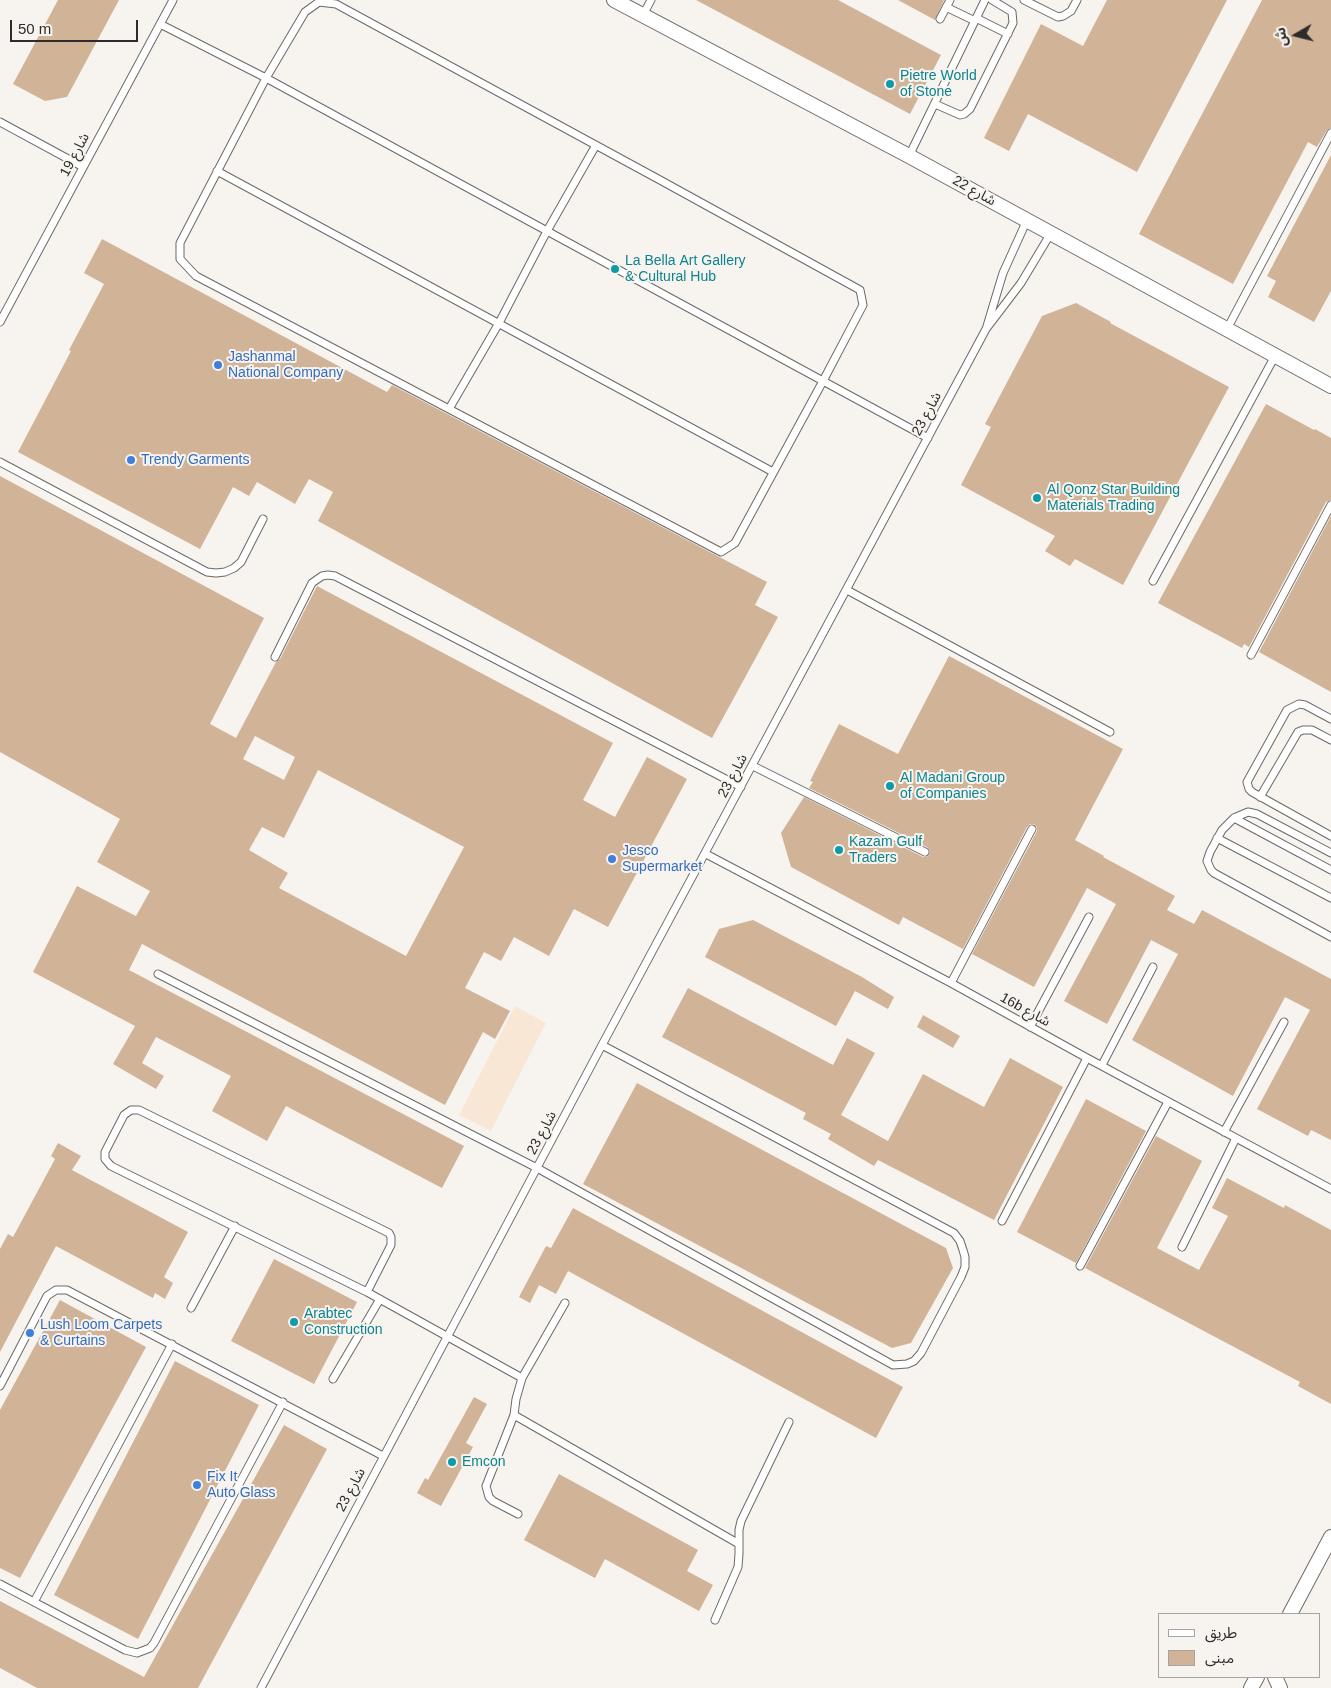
<!DOCTYPE html>
<html>
<head>
<meta charset="utf-8">
<style>
  body { margin:0 }
  #map { position:relative; width:1331px; height:1688px; overflow:hidden; background:#f7f4ef; font-family:Arial,"Noto Sans Arabic",sans-serif }
  canvas { display:block }
  .legend { position:absolute; left:1158px; top:1613px; width:162px; height:65px; box-sizing:border-box; background:#f7f4ef; border:1px solid #a6a4a0; margin:0; padding:6px 9px; list-style:none; font-size:15px; color:#2d2c2a }
  .legend li { display:flex; align-items:center; gap:10px; height:25px }
  .legend b { width:25px; border:1px solid #a6a4a0 }
  .north { position:absolute; left:1271px; top:10px; width:50px; height:50px; -webkit-text-stroke:4px #f7f4ef; paint-order:stroke; rotate:262deg; font-size:14px; font-weight:700; line-height:20px; text-align:center; color:#2d2c2a }
  .north::after { content:''; display:block; margin:auto; width:18px; height:22px; background:#2d2c2a; clip-path:polygon(50% 0,100% 100%,50% 72%,0 100%) }
  .scale { position:absolute; left:10px; top:20px; width:128px; height:22px; box-sizing:border-box; border:2px solid #2d2c2a; border-top:0; padding-left:6px; font-size:15px; line-height:18px; white-space:nowrap; color:#2d2c2a; -webkit-text-stroke:4px #f7f4ef; paint-order:stroke }
</style>
</head>
<body>
<div id="map">
<canvas width="1331" height="1688"></canvas>
<ul class="legend">
<li><b style="height:6px;background:#fff"></b>طريق</li>
<li><b style="height:14px;background:#d1b398"></b>مبنى</li>
</ul>
<div class="north">ش</div>
<div class="scale">50 m</div>
</div>
<script>
const c = document.querySelector('canvas').getContext('2d');
c.lineJoin = 'round';
function fill(path, color) {
  c.fillStyle = color;
  c.fill(path, 'evenodd');
}
function poly(rows) {
  const path = new Path2D();
  for (const r of rows) {
    path.moveTo(r[0], r[1]);
    for (let i = 2; i < r.length; i += 2) path.lineTo(r[i], r[i + 1]);
  }
  return path;
}
function trace(path, color, width, dash) {
  c.strokeStyle = color;
  c.lineWidth = width;
  c.lineCap = dash ? 'butt' : 'round';
  c.setLineDash(dash || []);
  c.stroke(path);
}
function label(font, color, halo, rows, align = 'center') {
  c.font = font + ' Arial,"Noto Sans Arabic",sans-serif';
  c.lineWidth = 4;
  c.setLineDash([]);
  c.textBaseline = 'middle';
  c.strokeStyle = halo;
  c.fillStyle = color;
  for (const [text, x, y, turn = 0] of rows) {
    c.save();
    c.translate(x, y);
    c.rotate((+turn || 0) * Math.PI / 180);
    c.textAlign = isNaN(turn) ? turn : align;
    if (halo) c.strokeText(text, 0, 0);
    c.fillText(text, 0, 0);
    c.restore();
  }
}
fill(poly([
  [515,1006,546,1023,491,1131,459,1115]
]), '#f9e7d6');
fill(poly([
  [58,0,119,0,67,97,45,101,13,84],
  [696,0,838,0,941,55,910,114],
  [898,0,944,0,935,20],
  [1107,0,1227,0,1137,172,1028,114,1009,151,984,138,1041,24,1083,46],
  [1262,0,1331,0,1331,128,1327,130,1317,147,1308,142,1233,284,1139,234],
  [1331,155,1331,291,1314,322,1268,297,1276,281,1267,276],
  [102,239,387,392,392,385,767,582,755,605,778,617,712,738,318,521,333,492,309,479,295,504,257,482,249,496,233,487,200,549,18,452,71,351,69,350,104,284,84,273],
  [1076,303,1111,322,1110,323,1229,387,1123,585,1075,559,1070,566,1045,551,1055,536,961,485,991,427,985,424,1042,316],
  [1266,404,1314,430,1315,429,1331,438,1331,500,1326,502,1249,647,1244,644,1242,648,1158,603],
  [0,476,264,618,210,724,236,738,276,662,280,659,317,586,613,743,583,800,615,817,647,757,687,779,608,927,574,909,549,956,514,937,501,961,484,952,465,988,510,1011,495,1039,483,1032,445,1105,142,944,129,970,464,1146,442,1188,286,1106,267,1141,212,1111,231,1076,156,1037,142,1063,164,1076,156,1089,113,1064,135,1026,33,972,77,886,136,916,150,891,97,862,120,819,0,752],
  [255,736,295,757,284,780,243,759],
  [318,770,464,847,406,956,279,888,288,873,249,850,262,827,284,838],
  [1331,516,1331,692,1259,652],
  [949,656,1123,749,1075,840,1104,856,1103,857,1175,896,1167,910,1194,924,1202,910,1331,979,1331,1140,1311,1130,1308,1136,1257,1109,1310,1010,1285,997,1233,1096,1132,1040,1178,954,1151,940,1107,1024,1064,1001,1116,904,1087,888,1034,987,972,954,1037,831,1037,827,1034,824,1030,824,1027,827,963,949,903,917,899,925,791,867,781,833,804,797,923,857,926,857,929,855,930,851,927,847,809,788,813,782,810,781,839,724,898,754],
  [753,920,862,977,894,997,888,1009,855,991,836,1026,705,957,719,929],
  [688,988,833,1065,847,1038,875,1053,841,1115,888,1141,923,1074,984,1107,1010,1058,1063,1087,994,1220,878,1160,874,1166,828,1139,831,1134,803,1119,806,1113,662,1037],
  [923,1015,960,1036,953,1048,917,1027],
  [637,1083,946,1248,953,1268,911,1343,892,1348,583,1184],
  [1086,1099,1146,1131,1076,1263,1017,1232],
  [1156,1136,1202,1161,1157,1248,1199,1270,1228,1216,1212,1208,1227,1178,1284,1208,1285,1205,1331,1230,1331,1404,1298,1386,1300,1382,1085,1268],
  [58,1143,81,1156,72,1170,188,1232,164,1277,173,1283,165,1299,155,1293,153,1298,56,1246,0,1352,0,1249,8,1234,13,1237,55,1159,51,1156],
  [573,1208,903,1387,876,1438,568,1271,556,1294,539,1285,530,1303,519,1297,546,1246,551,1248],
  [274,1259,357,1302,314,1384,231,1341],
  [60,1300,146,1347,20,1578,0,1568,0,1410],
  [175,1361,259,1405,138,1639,54,1595],
  [474,1397,487,1404,466,1443,473,1447,441,1506,417,1493,425,1478,428,1480],
  [284,1425,327,1449,198,1688,37,1688,0,1668,0,1601,144,1677],
  [559,1474,698,1550,687,1571,713,1585,699,1611,605,1559,595,1578,524,1540]
]), '#d1b398');
const lane = poly([
  [1024,0,1058,17,1063,16,1071,11,1077,0],
  [946,7,975,21],
  [643,15,651,0],
  [976,18,1008,34],
  [940,19,950,0],
  [160,24,266,78,180,243,180,259,196,276,721,552,735,543,823,381,863,305,860,290,660,180,336,4,319,2,305,12,266,78,547,231,823,381,928,438],
  [935,104,960,115,964,114,970,109,1013,23,1012,12,992,0],
  [0,122,83,167],
  [909,156,985,0],
  [217,171,773,472],
  [0,322,173,0],
  [987,326,1003,273,1027,220],
  [1227,329,1331,133],
  [449,409,499,323,547,231,596,145],
  [0,462,207,572,216,573,225,572,234,568,241,562,263,519],
  [1153,581,1275,356],
  [847,590,1110,732],
  [1251,655,1331,505],
  [275,657,312,583,322,576,328,575,335,576,741,787],
  [1331,719,1305,705,1299,704,1287,710,1247,782,1249,789,1252,792,1331,836],
  [753,766,925,852],
  [1260,797,1298,732,1303,730,1312,730,1331,740],
  [1234,818,1331,870],
  [1217,838,1331,898],
  [1331,853,1257,814,1248,812,1234,818,1222,830,1210,852,1207,861,1211,870,1214,873,1331,937],
  [706,854,951,983,1087,1058,1331,1189],
  [158,974,537,1168,893,1365,907,1364,914,1361,921,1353,961,1277,965,1267,965,1257,963,1250,960,1241,954,1233,602,1045],
  [951,983,1032,829],
  [1030,1027,1089,917],
  [1102,1065,1153,967],
  [1224,1132,1284,1022],
  [1002,1221,1087,1058],
  [1182,1247,1236,1138],
  [1080,1266,1168,1102],
  [367,1292,391,1245,391,1237,389,1233,139,1110,131,1110,124,1115,105,1152,105,1159,111,1166,367,1292,522,1378],
  [191,1308,235,1226],
  [333,1379,380,1299],
  [0,1386,47,1296,56,1290,67,1290,383,1456],
  [514,1415,739,1544],
  [518,1514,493,1501,489,1497,486,1486,514,1415,516,1399,522,1378,565,1303],
  [0,1584,125,1650,137,1653,150,1648,154,1643,283,1402],
  [34,1602,172,1344],
  [715,1620,738,1567,739,1554,739,1530,741,1521,789,1422],
  [261,1688,602,1045,986,329,1021,283,1051,233]
]);
const street = poly([
  [614,0,909,156,1331,386],
  [1290,1614,1331,1537],
  [1275,1677,1280,1688],
  [1251,1688,1257,1677]
]);
trace(lane, '#6c6965', 9);
trace(street, '#6c6965', 16);
trace(lane, '#fff', 7);
trace(street, '#fff', 14);
for (const [x, y, r, color] of [
  [890,84,5,"#0f9aa8"],
  [615,269,5,"#0f9aa8"],
  [218,365,5,"#3f7fe0"],
  [131,460,5,"#3f7fe0"],
  [1037,498,5,"#0f9aa8"],
  [890,786,5,"#0f9aa8"],
  [839,850,5,"#0f9aa8"],
  [612,859,5,"#3f7fe0"],
  [294,1322,5,"#0f9aa8"],
  [30,1333,5,"#3f7fe0"],
  [452,1462,5,"#0f9aa8"],
  [197,1485,5,"#3f7fe0"]
]) {
  const dot = new Path2D();
  dot.arc(x, y, r, 0, 2 * Math.PI);
  c.fillStyle = color;
  c.fill(dot);
  trace(dot, '#f7f4ef', 2);
}
label('14px', '#0d838f', '#f7f4ef', [
  ["Pietre World",900,76],
  ["of Stone",900,92],
  ["La Bella Art Gallery",625,261],
  ["& Cultural Hub",625,277],
  ["Al Qonz Star Building",1047,490],
  ["Materials Trading",1047,506],
  ["Al Madani Group",900,778],
  ["of Companies",900,794],
  ["Kazam Gulf",849,842],
  ["Traders",849,858],
  ["Arabtec",304,1314],
  ["Construction",304,1330],
  ["Emcon",462,1462]
], 'left');
label('14px', '#2d2c2a', '#f7f4ef', [
  ["شارع 19",75,155,-62],
  ["شارع 22",974,191,29],
  ["شارع 23",927,414,-62],
  ["شارع 23",733,776,-62],
  ["16b شارع",1025,1010,29],
  ["شارع 23",542,1133,-62],
  ["شارع 23",351,1490,-62]
]);
label('14px', '#366cbe', '#f7f4ef', [
  ["Jashanmal",228,357],
  ["National Company",228,373],
  ["Trendy Garments",141,460],
  ["Jesco",622,851],
  ["Supermarket",622,867],
  ["Lush Loom Carpets",40,1325],
  ["& Curtains",40,1341],
  ["Fix It",207,1477],
  ["Auto Glass",207,1493]
], 'left');
</script>
</body>
</html>
